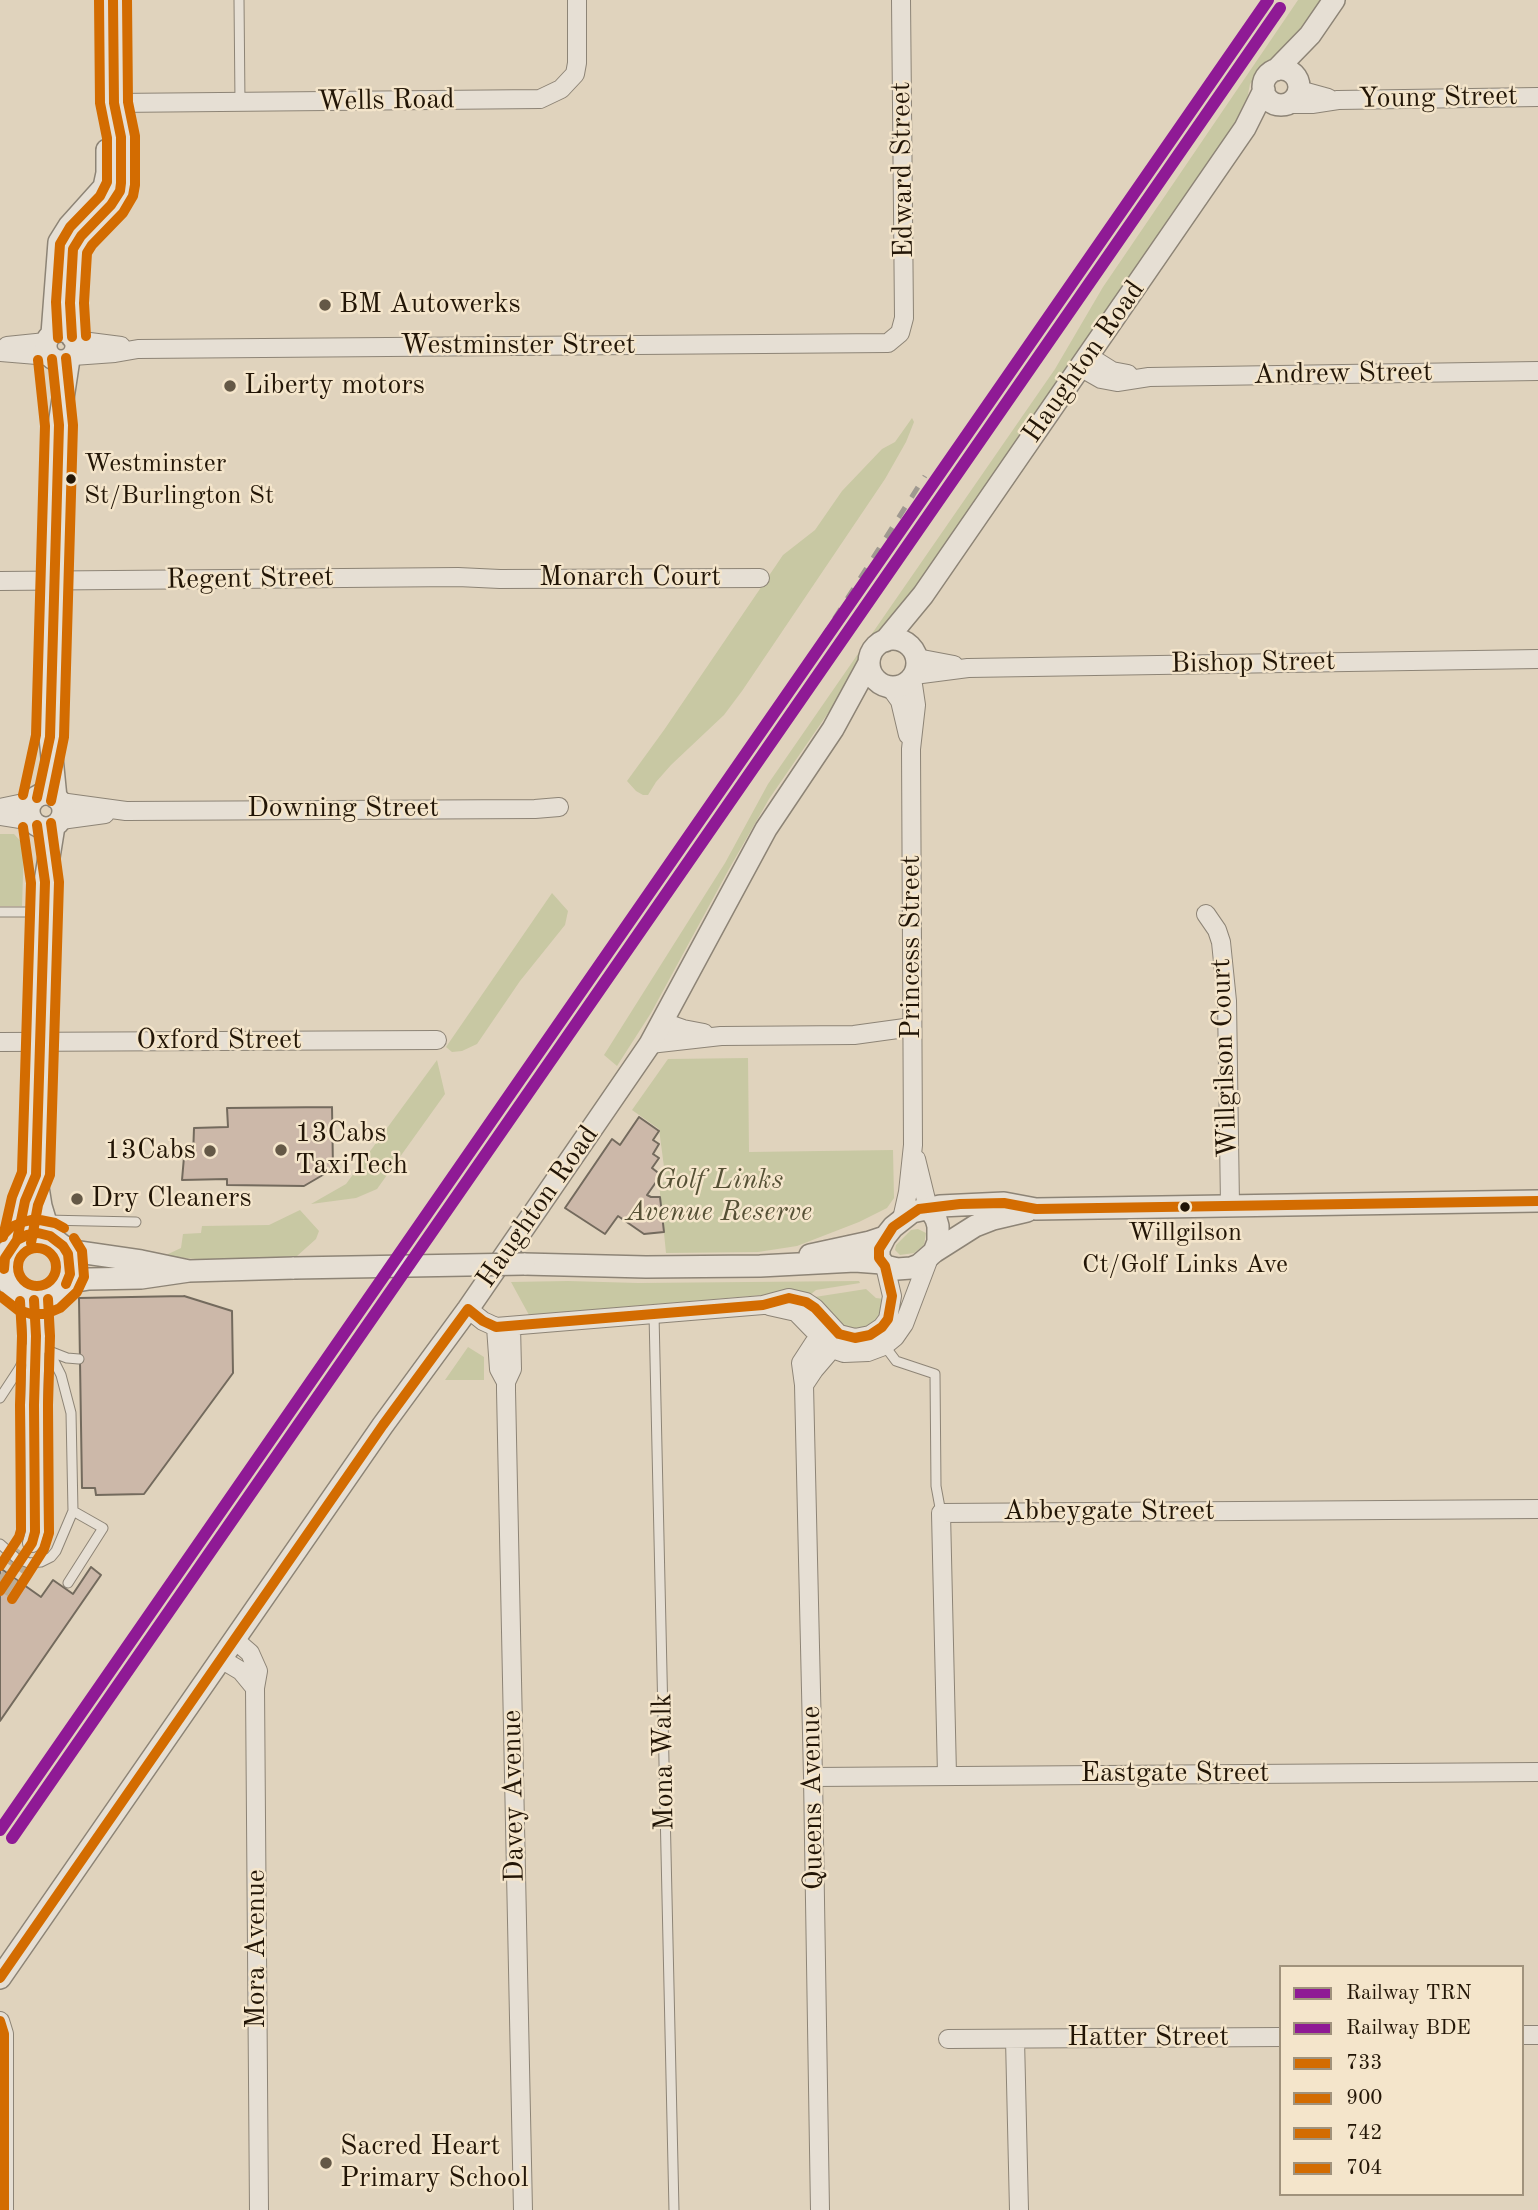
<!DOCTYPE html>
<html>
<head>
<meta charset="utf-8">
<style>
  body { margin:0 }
  #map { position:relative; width:1538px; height:2210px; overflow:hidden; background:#e0d3bd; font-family:"Old Standard TT",serif }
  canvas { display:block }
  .legend { position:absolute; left:1279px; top:1965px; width:245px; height:231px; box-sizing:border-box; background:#f4e5cb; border:2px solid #a0927c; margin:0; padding:9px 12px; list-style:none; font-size:21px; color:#221506 }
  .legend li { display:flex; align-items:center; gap:14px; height:35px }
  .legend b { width:35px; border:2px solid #a0927c }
</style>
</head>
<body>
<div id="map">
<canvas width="1538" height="2210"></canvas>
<ul class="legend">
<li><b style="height:9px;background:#8f1a95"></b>Railway TRN</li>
<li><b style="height:9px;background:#8f1a95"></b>Railway BDE</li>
<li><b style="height:9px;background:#d36c01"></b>733</li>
<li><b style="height:9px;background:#d36c01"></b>900</li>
<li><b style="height:9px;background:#d36c01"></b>742</li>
<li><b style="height:9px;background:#d36c01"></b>704</li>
</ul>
</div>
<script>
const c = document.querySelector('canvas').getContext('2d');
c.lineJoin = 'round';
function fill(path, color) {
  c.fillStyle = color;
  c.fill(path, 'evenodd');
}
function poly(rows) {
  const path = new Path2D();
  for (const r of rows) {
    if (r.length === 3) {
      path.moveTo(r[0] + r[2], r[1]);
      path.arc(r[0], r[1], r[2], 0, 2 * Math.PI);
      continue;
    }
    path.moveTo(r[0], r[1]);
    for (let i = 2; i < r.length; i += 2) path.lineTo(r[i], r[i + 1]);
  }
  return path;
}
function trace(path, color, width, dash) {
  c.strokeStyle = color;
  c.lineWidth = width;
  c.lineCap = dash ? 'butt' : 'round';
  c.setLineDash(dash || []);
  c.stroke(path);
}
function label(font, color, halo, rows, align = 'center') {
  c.font = font + ' "Old Standard TT",serif';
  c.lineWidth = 5;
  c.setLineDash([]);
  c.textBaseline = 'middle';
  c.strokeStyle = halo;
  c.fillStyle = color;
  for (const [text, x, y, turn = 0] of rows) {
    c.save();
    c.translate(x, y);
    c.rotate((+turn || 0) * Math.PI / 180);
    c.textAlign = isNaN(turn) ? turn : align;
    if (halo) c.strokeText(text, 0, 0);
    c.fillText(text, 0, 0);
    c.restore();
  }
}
fill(poly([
  [1298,0,1323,0,1287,53,1269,63,1250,84,1244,115,975,504,881,635,871,643,859,672,837,700,769,799,729,869,651,1013,617,1066,604,1055,725,863,768,784,1055,369,1103,287],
  [912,418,914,422,906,442,885,479,742,691,724,715,671,765,656,782,648,795,643,795,636,791,627,781,664,730,783,555,815,530,842,491,882,449,895,442],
  [0,834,14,834,24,845,22,906,0,906],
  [552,893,568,911,565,925,520,981,477,1044,462,1051,452,1052,446,1047],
  [748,1058,749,1152,893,1150,894,1198,887,1208,859,1222,797,1246,758,1252,666,1253,659,1183,666,1182,659,1129,632,1110,668,1059],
  [437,1060,445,1094,377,1189,356,1198,311,1204,346,1184],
  [300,1210,319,1231,316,1239,297,1256,217,1261,164,1256,181,1248,183,1234,201,1233,202,1226,269,1225],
  [918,1229,926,1233,924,1245,914,1253,900,1255,895,1250,896,1245,911,1230],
  [568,1281,638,1283,859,1281,860,1283,816,1290,810,1295,774,1294,529,1315,511,1282],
  [866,1289,876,1298,884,1299,881,1317,870,1327,857,1330,841,1325,827,1308,815,1297],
  [468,1347,484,1357,484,1380,445,1380]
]), '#c8c8a3');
const building = poly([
  [332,1107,333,1169,304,1186,227,1185,227,1179,182,1180,184,1157,193,1157,194,1128,228,1127,227,1108,332,1107],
  [639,1117,659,1131,653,1140,659,1144,653,1154,659,1158,652,1168,661,1175,647,1195,651,1197,660,1197,664,1232,644,1234,618,1216,605,1234,565,1208,612,1139,620,1145,639,1117],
  [184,1296,232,1311,233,1373,144,1494,96,1495,95,1488,82,1488,79,1298,184,1296],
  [91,1567,101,1575,0,1721,0,1568,41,1597,53,1580,73,1594,91,1567]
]);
fill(building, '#ccb8a9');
trace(building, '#736a5d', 2);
trace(poly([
  [0,1591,32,1543]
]), '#baad98', 18, [18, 9]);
const service = poly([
  [239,0,240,102],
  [0,912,43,912],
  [46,1220,136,1222],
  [654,1314,674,2210],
  [884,1345,896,1361,935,1374,936,1486,941,1513],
  [49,1351,67,1358,79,1359],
  [0,1398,19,1369,36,1336,49,1351,61,1375,71,1413,73,1511,56,1551,51,1557,41,1562,29,1563,16,1558,0,1544],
  [68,1583,103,1528,73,1511]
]);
const minor = poly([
  [1299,90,1328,98],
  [114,103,540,99,561,89,575,74,577,63,577,0],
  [1287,104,1312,104,1338,100,1538,97],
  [74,340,121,346],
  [7,346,46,342],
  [0,352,49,356],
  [73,356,115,353,138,349,888,343,900,333,904,318,901,0],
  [1088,356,1112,371,1128,374],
  [1080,367,1101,379,1117,382,1149,377,1538,371],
  [0,581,458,577,500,579,760,578],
  [917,658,954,665],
  [914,675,968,668,1538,659],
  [890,687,900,701,908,735],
  [60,802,126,811,535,809,559,807],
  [0,808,33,801],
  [0,816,33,821],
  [61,820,105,814],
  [1206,914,1217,930,1221,942,1227,1001,1230,1205],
  [663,1022,683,1029,704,1033],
  [0,1042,437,1040],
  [650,1044,721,1036,854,1035,912,1027],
  [916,1159,928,1208],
  [902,1219,908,1192,913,1145,911,749,916,705,912,678],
  [769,1306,796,1312,832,1349,844,1353,868,1352,884,1346,895,1337,904,1324,929,1258],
  [468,1309,483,1321,496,1327,763,1305,789,1298,806,1302,815,1308,839,1334,855,1338,870,1335,882,1327,888,1319,892,1296,885,1266],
  [511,1326,512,1369,506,1382,506,1390,523,2210],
  [496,1327,499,1369,506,1382],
  [804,1385,814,1370,832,1349,836,1341],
  [32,1543,35,1532,34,1405,36,1336,34,1300],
  [235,1640,250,1653,258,1671,255,1688,259,2210],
  [221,1659,241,1671,255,1688],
  [947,1775,941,1513,1538,1509],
  [813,1777,1538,1772],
  [0,2021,4,2034,4,2210],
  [1522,2035,1538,2035],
  [948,2039,1281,2037],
  [1015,2039,1019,2210],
  [820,2210,813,1777,804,1385,801,1363,814,1343,833,1330]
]);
const tertiary = poly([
  [1281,87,18],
  [1276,70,1310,35,1334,0],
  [61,346,15],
  [52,334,59,242,69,226,104,187,107,173,107,150],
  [72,337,70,303,73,249,81,236,111,205,120,191,121,183,121,137,114,103,113,0],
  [893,663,24],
  [885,641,923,595,1245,128,1264,90],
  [46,811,17],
  [56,798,50,737,59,425,69,359],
  [930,1209,936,1219,938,1226,938,1242,934,1252,919,1265,911,1268,897,1269,885,1266,879,1258,879,1249,885,1237,893,1227,912,1212,940,1206,1004,1203,1036,1209,1538,1201],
  [50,1236,41,1206,36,1175,45,882,54,826],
  [17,1240,25,1201,35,1177],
  [63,1246,68,1254,70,1274,59,1291,52,1297,34,1300,17,1293,10,1286,4,1269,5,1258,10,1248,17,1240,27,1235,38,1233,50,1236,63,1246,79,1252,141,1261,189,1271],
  [934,1252,975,1226,993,1219,1027,1211],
  [810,1255,870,1242,885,1237],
  [524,1264,646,1267,760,1266,855,1261,882,1263],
  [59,1291,77,1281,89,1279,141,1278,189,1271,294,1268],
  [0,1978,383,1425,468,1309,650,1044,766,829,833,729,869,663]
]);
trace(service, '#8d8476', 11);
trace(minor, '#8d8476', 20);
trace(tertiary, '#8d8476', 24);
trace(service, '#e6dfd4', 9);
trace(minor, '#e6dfd4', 18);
trace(tertiary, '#e6dfd4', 21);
trace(poly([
  [783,700,925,476]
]), '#9f9990', 5, [12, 12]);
const tertiaryBridge = poly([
  [294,1268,524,1264]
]);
trace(tertiaryBridge, '#8d8476', 24, []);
trace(tertiaryBridge, '#e6dfd4', 21);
trace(poly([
  [468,1309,483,1321,496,1327,763,1305,789,1298,806,1302,815,1308,839,1334,855,1338,870,1335,882,1327,888,1319,892,1296,885,1266,879,1258,879,1249,893,1227,919,1209,960,1204,1004,1203,1036,1209,1538,1201],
  [0,1978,383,1425,468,1309],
  [0,2021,4,2034,4,2210]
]), '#d36c01', 10);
trace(poly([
  [72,337,70,303,73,249,81,236,111,205,120,191,121,183,121,137,114,103,113,0],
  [37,798,50,737,59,425,52,359],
  [50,1236,63,1246,68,1254,70,1274,66,1284],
  [17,1240,25,1201,36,1175,45,882,37,825],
  [4,1269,5,1258,17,1240,27,1235,38,1233,50,1236],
  [0,1591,32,1543,35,1532,34,1405,36,1336,34,1300]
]), '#d36c01', 10);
trace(poly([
  [86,336,84,303,87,253,92,245,123,213,133,196,135,185,135,136,128,102,127,0],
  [51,801,64,737,73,425,66,358],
  [0,1238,11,1227,23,1222,35,1219,55,1223,64,1228],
  [31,1243,38,1205,50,1175,59,882,51,823],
  [0,1296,18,1310,31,1314,46,1314,60,1308,77,1292,84,1277,82,1251,74,1238],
  [12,1599,44,1549,49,1533,48,1405,50,1336,48,1299]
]), '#d36c01', 10);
trace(poly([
  [58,338,56,302,60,244,70,227,100,196,107,182,107,138,100,103,99,0],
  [23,795,36,735,45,426,38,360],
  [3,1237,12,1197,22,1172,31,883,23,827],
  [37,1267,19],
  [0,1566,19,1537,21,1530,20,1405,22,1336,20,1301]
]), '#d36c01', 10);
trace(poly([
  [0,1830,1268,0]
]), '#8f1a95', 12);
trace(poly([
  [12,1838,1280,8]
]), '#8f1a95', 12);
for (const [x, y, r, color] of [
  [325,305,7,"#645846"],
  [230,386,7,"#645846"],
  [71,479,6,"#221506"],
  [281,1150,7,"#645846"],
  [210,1151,7,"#645846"],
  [77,1199,7,"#645846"],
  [1185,1207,6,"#221506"],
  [326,2163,7,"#645846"]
]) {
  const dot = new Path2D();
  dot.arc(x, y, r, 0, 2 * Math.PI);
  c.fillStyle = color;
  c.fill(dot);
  trace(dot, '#f4e5cb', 2.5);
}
label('26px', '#221506', '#f4e5cb', [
  ["Westminster",84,464],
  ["St/Burlington St",84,496],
  ["Willgilson",1185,1233,"center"],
  ["Ct/Golf Links Ave",1185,1265,"center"]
], 'left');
label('28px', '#221506', '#f4e5cb', [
  ["Young Street",1438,98,-1],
  ["Wells Road",386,101,-1],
  ["Edward Street",903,170,-91],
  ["Westminster Street",518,346],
  ["Haughton Road",1084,362,-55],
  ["Andrew Street",1343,374,-1],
  ["Monarch Court",630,578],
  ["Regent Street",250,579,-1],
  ["Bishop Street",1253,663,-1],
  ["Downing Street",343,809],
  ["Princess Street",912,947,-90],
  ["Oxford Street",219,1041],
  ["Willgilson Court",1225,1058,-92],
  ["Haughton Road",538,1207,-55],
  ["Abbeygate Street",1109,1512],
  ["Mona Walk",664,1762,-91],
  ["Eastgate Street",1175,1774],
  ["Davey Avenue",514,1796,-91],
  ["Queens Avenue",813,1798,-91],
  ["Mora Avenue",257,1949,-90],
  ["Hatter Street",1148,2038]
]);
label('28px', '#221506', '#f4e5cb', [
  ["BM Autowerks",339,305],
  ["Liberty motors",244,386],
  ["13Cabs",295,1134],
  ["TaxiTech",295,1166],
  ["13Cabs",196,1151,"right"],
  ["Dry Cleaners",91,1199],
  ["Sacred Heart",340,2147],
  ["Primary School",340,2179]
], 'left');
label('italic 28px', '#555035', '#f4e5cb', [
  ["Golf Links",719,1181],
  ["Avenue Reserve",719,1213]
]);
</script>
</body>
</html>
